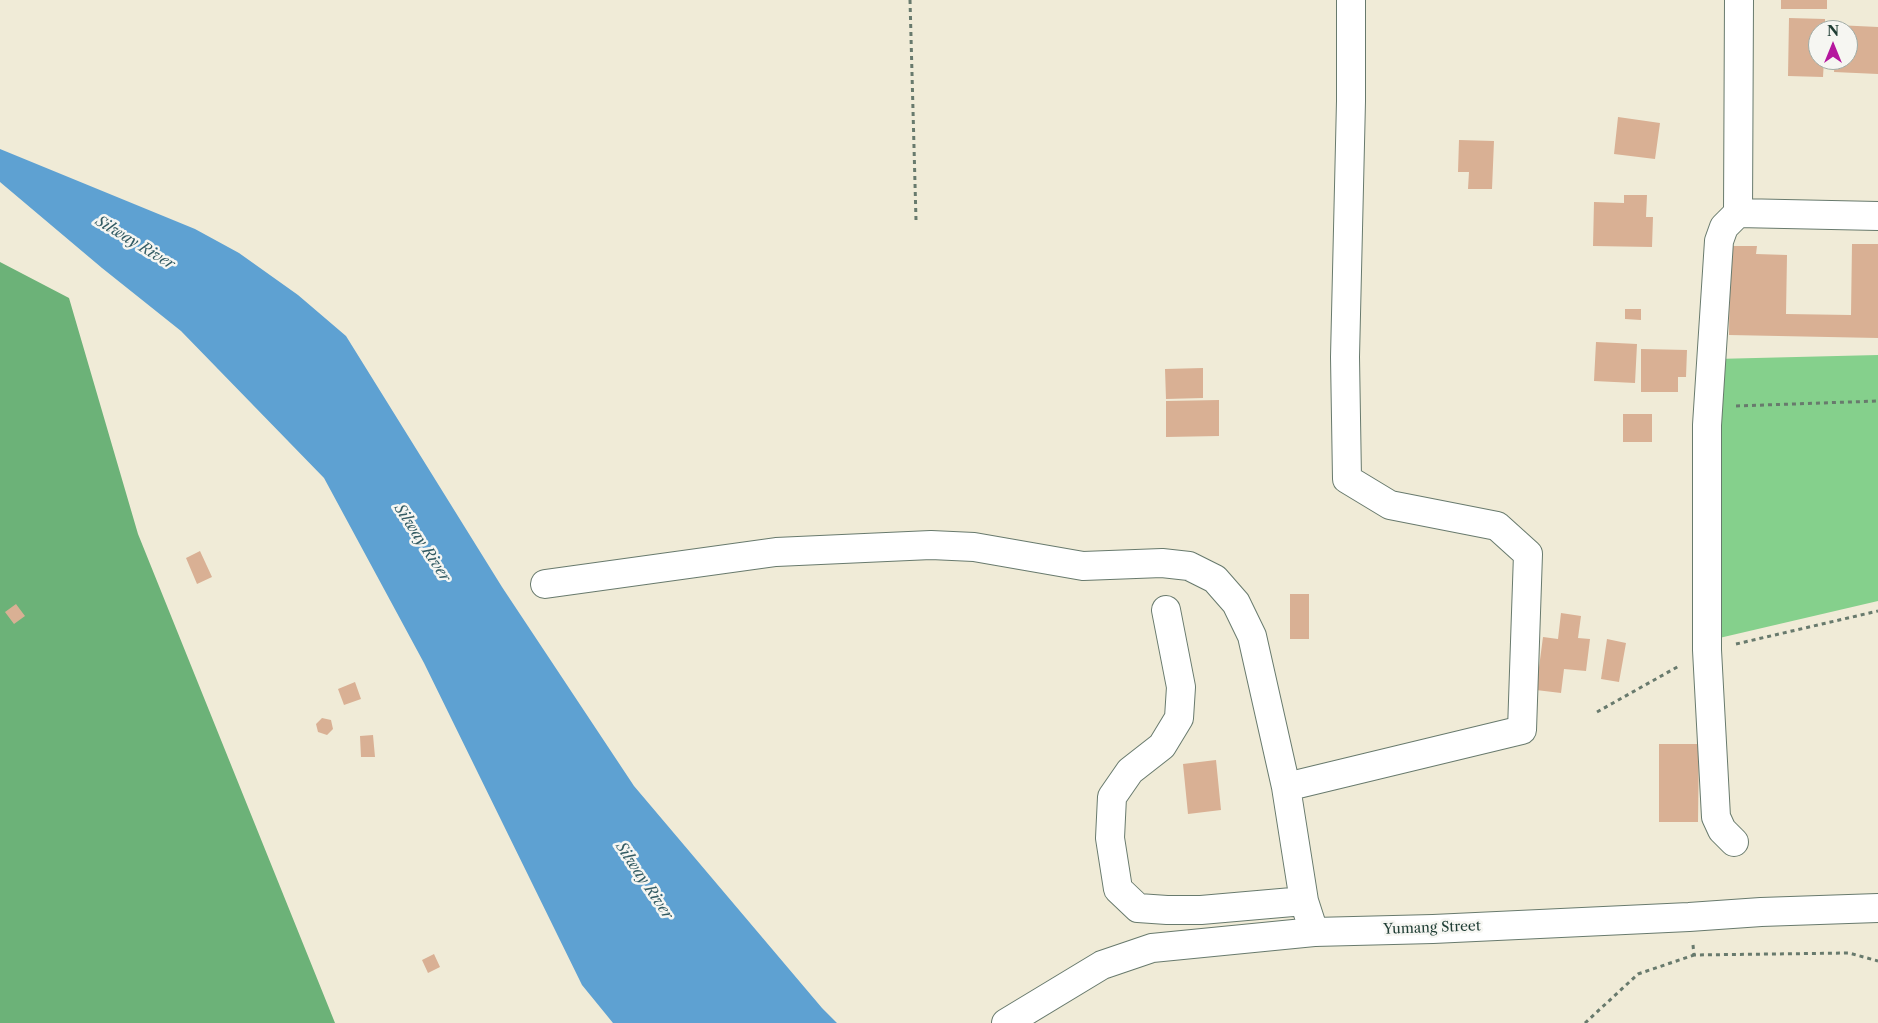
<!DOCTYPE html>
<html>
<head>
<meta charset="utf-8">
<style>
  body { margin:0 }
  #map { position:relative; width:1878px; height:1023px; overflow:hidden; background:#f0ebd7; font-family:"Libre Caslon Text",serif }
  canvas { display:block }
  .north { position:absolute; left:1808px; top:20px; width:50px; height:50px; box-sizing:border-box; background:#f6f6f2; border:1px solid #a0aca6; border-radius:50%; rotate:0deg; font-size:14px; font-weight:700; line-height:20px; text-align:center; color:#1f3d34 }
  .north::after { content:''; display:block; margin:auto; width:18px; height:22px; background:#b5179e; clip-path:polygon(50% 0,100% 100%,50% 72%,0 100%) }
</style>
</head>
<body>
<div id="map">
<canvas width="1878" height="1023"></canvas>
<div class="north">N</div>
</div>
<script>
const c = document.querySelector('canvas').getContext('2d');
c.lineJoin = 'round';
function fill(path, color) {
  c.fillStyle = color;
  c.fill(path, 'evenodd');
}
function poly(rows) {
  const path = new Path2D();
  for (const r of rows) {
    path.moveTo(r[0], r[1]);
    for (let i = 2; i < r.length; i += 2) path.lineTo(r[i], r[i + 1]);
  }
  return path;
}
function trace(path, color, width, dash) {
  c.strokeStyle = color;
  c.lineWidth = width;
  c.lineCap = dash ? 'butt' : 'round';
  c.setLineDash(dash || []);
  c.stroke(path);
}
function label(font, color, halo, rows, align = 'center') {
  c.font = font + ' "Libre Caslon Text",serif';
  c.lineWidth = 5;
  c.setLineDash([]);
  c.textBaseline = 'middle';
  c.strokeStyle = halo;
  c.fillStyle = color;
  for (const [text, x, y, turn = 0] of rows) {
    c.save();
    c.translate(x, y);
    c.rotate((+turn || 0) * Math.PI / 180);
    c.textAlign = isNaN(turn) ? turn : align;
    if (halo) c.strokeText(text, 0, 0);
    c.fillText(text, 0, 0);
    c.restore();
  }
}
fill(poly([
  [1878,355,1878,601,1715,639,1715,359]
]), '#85d08c');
fill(poly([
  [0,262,69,298,138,534,335,1023,0,1023]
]), '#6cb278');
fill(poly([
  [0,149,195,229,239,253,298,295,346,336,502,587,634,786,822,1008,837,1023,613,1023,582,985,424,663,324,478,181,331,102,268,0,182]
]), '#5ea1d2');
fill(poly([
  [1781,0,1827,0,1827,9,1781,9],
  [1789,18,1825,19,1825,30,1818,30,1818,60,1824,60,1823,77,1788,76],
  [1836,25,1878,27,1878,74,1834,72,1835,60,1848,60,1848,30,1836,30],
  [1618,117,1660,123,1655,159,1614,154],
  [1459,140,1494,141,1492,189,1468,189,1469,172,1458,172],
  [1624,195,1647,195,1646,217,1653,217,1652,247,1593,246,1594,202,1624,203],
  [1852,244,1878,244,1878,338,1729,335,1730,246,1757,246,1756,254,1787,255,1786,314,1851,315],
  [1625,309,1641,309,1641,320,1625,319],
  [1596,342,1637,344,1635,383,1594,381],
  [1641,349,1687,350,1686,377,1678,377,1678,392,1641,392],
  [1203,368,1203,398,1166,399,1165,369],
  [1219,400,1219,436,1166,437,1166,401],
  [1623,414,1652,414,1652,442,1623,442],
  [200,551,212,577,197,584,186,558],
  [1290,594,1309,594,1309,639,1290,639],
  [16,604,25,616,14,624,5,612],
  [1561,613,1581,616,1578,638,1590,639,1586,671,1564,669,1561,693,1536,690,1543,637,1558,639],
  [1607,639,1626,643,1619,682,1601,679],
  [355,682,361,699,344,705,338,689],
  [322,718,331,720,333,729,327,735,318,732,316,724],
  [373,735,375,757,361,757,360,736],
  [1659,744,1699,744,1698,822,1659,822],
  [1216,760,1221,810,1188,814,1183,764],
  [434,954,440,967,428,973,422,960]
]), '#d9b094');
const minor = poly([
  [1738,213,1878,216],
  [545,584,776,552,931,545,974,547,1083,566,1162,563,1189,566,1215,579,1236,603,1252,636,1286,787,1304,901,1314,932],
  [1166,610,1181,687,1179,718,1162,746,1130,771,1112,797,1110,838,1118,889,1138,908,1167,910,1201,910,1304,901],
  [1286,787,1522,730,1528,554,1497,526,1390,505,1347,479,1345,357,1351,101,1351,0],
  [1734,842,1722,830,1716,817,1707,650,1707,425,1719,241,1724,227,1738,213,1739,0]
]);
const major = poly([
  [1006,1023,1102,965,1152,948,1314,932,1433,929,1689,917,1761,912,1878,908]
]);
trace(minor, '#687a6d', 30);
trace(major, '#687a6d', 30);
trace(poly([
  [910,0,916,220],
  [1736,406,1878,401],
  [1736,644,1878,611],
  [1597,712,1679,666],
  [1693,945,1694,955,1849,953,1878,961],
  [1585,1023,1638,974,1694,955]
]), '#687a6d', 3, [4, 4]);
trace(minor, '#fff', 28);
trace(major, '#fff', 28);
label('14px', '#1f3d34', '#f6f6f2', [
  ["Yumang Street",1432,928,-2]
]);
label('italic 15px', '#325b63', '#f6f6f2', [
  ["Silway River",135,243,31],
  ["Silway River",422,543,57],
  ["Silway River",644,881,56]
]);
</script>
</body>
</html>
